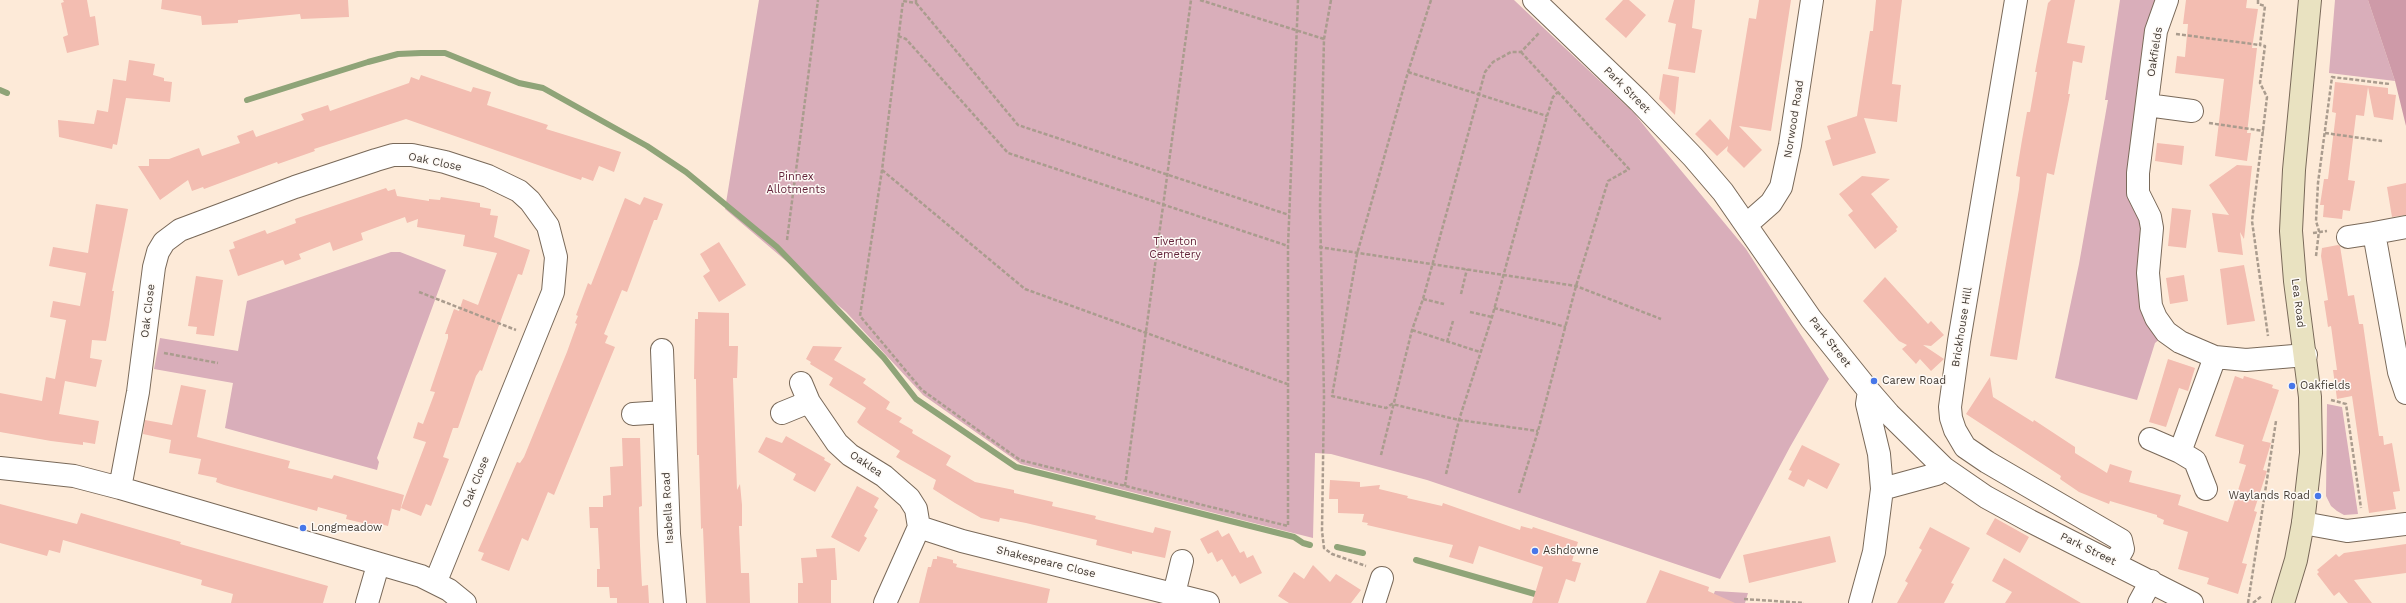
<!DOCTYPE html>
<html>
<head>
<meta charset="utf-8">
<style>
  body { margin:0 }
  canvas { display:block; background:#fdead8 }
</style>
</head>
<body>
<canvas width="2406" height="603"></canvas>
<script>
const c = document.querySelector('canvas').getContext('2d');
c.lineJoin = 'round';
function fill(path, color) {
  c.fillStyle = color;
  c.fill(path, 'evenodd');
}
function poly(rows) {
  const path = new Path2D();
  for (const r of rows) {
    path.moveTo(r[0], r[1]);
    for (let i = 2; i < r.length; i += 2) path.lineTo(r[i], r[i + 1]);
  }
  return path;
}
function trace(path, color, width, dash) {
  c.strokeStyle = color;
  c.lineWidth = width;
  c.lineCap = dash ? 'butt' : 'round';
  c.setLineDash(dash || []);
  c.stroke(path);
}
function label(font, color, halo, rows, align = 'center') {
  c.font = font + ' "Work Sans",sans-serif';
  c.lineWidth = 3;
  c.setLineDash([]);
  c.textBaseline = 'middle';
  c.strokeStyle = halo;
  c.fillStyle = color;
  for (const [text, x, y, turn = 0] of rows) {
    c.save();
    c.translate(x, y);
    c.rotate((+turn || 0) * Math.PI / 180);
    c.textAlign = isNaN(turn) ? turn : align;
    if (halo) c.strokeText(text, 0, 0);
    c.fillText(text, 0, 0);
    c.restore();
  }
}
fill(poly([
  [759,0,1514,0,1634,113,1650,133,1746,249,1829,379,1790,447,1720,579,1427,480,1331,454,1315,453,1313,538,1021,464,923,395,846,312,725,209],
  [2120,0,2157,0,2139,217,2161,338,2155,343,2137,400,2055,378,2079,264,2108,100,2105,100],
  [2335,0,2368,0,2395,81,2329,73],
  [391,252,400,252,446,270,377,458,379,462,377,470,225,428,233,383,154,369,160,338,238,351,247,301],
  [2327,404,2342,407,2358,514,2344,515,2337,511,2331,506,2326,496],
  [1715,591,1748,593,1745,603,1710,603]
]), '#d9aeba');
fill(poly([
  [2368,0,2406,0,2406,126,2395,81]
]), '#ce9aa8');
trace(poly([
  [0,90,7,93],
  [247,100,368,62,398,54,421,53,445,53,519,83,543,88,647,146,686,172,777,247,884,358,916,399,1016,467,1294,537,1303,543,1310,545],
  [1337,547,1363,553],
  [1416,560,1542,596]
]), '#8fa478', 6);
fill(poly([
  [63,0,87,0,90,17,95,16,99,45,67,53,63,37,68,35,61,3,64,2],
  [162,0,348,0,349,17,301,19,300,14,238,20,238,23,202,25,201,16,161,9],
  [1623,0,1629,0,1646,15,1626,38,1605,19],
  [1674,0,1695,0,1692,28,1702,30,1695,73,1668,69,1676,24,1668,22],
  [1759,0,1791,0,1771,131,1739,126,1762,150,1744,168,1727,151,1728,146,1717,156,1695,134,1710,119,1729,140,1749,18,1756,19],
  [1876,0,1902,0,1892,84,1901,85,1897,122,1864,118,1876,153,1833,166,1825,141,1831,139,1827,126,1857,116,1870,31,1873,31],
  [2051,0,2075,0,2067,43,2085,46,2082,63,2073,61,2068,94,2070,94,2054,175,2047,173,2017,360,1990,356,2019,189,2020,177,2016,176,2022,140,2027,112,2030,112,2037,72,2035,72,2048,3],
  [2186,0,2247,0,2246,8,2258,9,2252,48,2257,48,2247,133,2251,133,2247,161,2215,156,2224,79,2175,73,2177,56,2185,57,2188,24,2183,24],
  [129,60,155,64,153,75,164,78,164,81,172,82,170,102,126,98,117,145,113,144,112,149,59,137,58,120,94,124,97,110,108,112,113,79,126,81],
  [1663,74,1679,77,1675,115,1659,99],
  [421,75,471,92,473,87,491,92,487,105,548,125,546,129,621,152,614,172,599,166,593,181,582,177,581,180,406,119,314,149,315,151,278,164,277,162,204,189,203,187,192,191,188,180,160,200,138,166,149,166,149,159,169,159,199,148,202,156,240,143,237,136,253,130,256,137,304,120,301,114,328,105,330,111,409,83,411,77,419,80],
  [2335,82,2388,88,2388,94,2396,95,2393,120,2374,117,2368,87,2364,116,2356,115,2348,180,2355,181,2350,211,2343,210,2342,219,2323,217,2324,205,2320,205,2324,179,2328,179,2336,113,2332,112],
  [2157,143,2184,146,2182,165,2155,161],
  [2237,165,2252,166,2244,239,2240,232,2243,255,2218,252,2212,213,2229,215,2209,185],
  [1862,176,1890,179,1871,194,1898,227,1896,229,1897,231,1875,249,1848,215,1853,211,1839,194],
  [2406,183,2406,215,2392,217,2387,187],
  [386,188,388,191,395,189,397,196,429,201,429,199,440,200,441,197,480,203,480,207,491,209,490,215,498,216,494,237,530,250,522,275,518,274,482,371,480,370,476,376,458,428,453,428,443,457,449,459,431,506,426,504,421,516,401,508,426,442,413,438,418,422,423,424,435,392,430,391,448,338,448,334,445,334,454,309,459,311,463,299,478,305,497,253,463,246,465,235,417,227,418,219,407,223,405,217,361,233,363,240,333,251,330,242,299,254,301,259,285,265,283,260,238,276,229,250,235,248,233,242,265,230,267,234,296,223,295,219],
  [644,197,663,204,657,220,654,220,627,292,622,290,604,334,608,336,605,343,615,347,554,495,548,492,528,541,522,538,509,571,481,560,484,553,478,551,517,462,520,463,524,457,567,352,577,324,575,323,578,316,576,315,588,283,591,285,625,198,640,205],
  [96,204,128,209,112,291,114,291,109,325,106,341,92,340,90,358,102,360,96,387,65,381,59,414,99,421,95,444,83,442,83,445,51,441,0,432,0,393,42,401,46,377,55,379,66,320,50,317,53,301,80,306,86,273,49,266,53,247,88,253],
  [2172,208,2191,210,2186,248,2168,246],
  [719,242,746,285,719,302,703,276,710,271,700,254],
  [2338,245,2340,246,2348,296,2354,295,2359,324,2363,324,2379,436,2383,436,2384,445,2392,443,2400,491,2393,492,2396,509,2369,513,2352,396,2337,399,2333,370,2337,370,2331,326,2328,327,2324,301,2328,300,2321,256,2322,248],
  [2244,265,2255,321,2227,325,2220,269],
  [2184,275,2188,301,2170,304,2166,278],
  [196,276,223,280,214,336,196,334,197,327,188,326],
  [1885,277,1928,324,1931,321,1944,335,1931,346,1923,345,1944,359,1931,371,1920,359,1916,364,1902,349,1907,345,1899,341,1863,301],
  [698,312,729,313,729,346,738,346,737,378,733,378,737,490,740,484,742,505,742,526,739,526,741,573,749,573,750,603,706,603,703,528,701,529,699,455,697,455,696,379,694,379,695,319,698,319],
  [813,346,842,347,834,360,866,379,863,383,890,402,886,409,902,418,899,422,913,430,912,433,951,456,946,465,975,482,1014,490,1014,493,1053,502,1052,506,1096,516,1095,519,1153,533,1155,527,1171,531,1165,558,1132,551,1132,554,1096,545,1097,540,1026,523,1000,518,999,522,981,518,955,503,933,489,936,480,896,457,900,451,860,425,857,422,866,408,829,385,833,378,810,364,811,362,806,359],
  [2168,359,2195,368,2188,391,2179,388,2166,427,2149,422],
  [2235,376,2243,379,2244,376,2261,381,2273,385,2272,388,2279,390,2262,441,2271,443,2263,470,2267,471,2254,511,2257,512,2242,563,2247,564,2238,594,2207,584,2209,578,2178,569,2188,532,2163,524,2164,520,2157,517,2157,515,2110,501,2109,504,2079,492,2060,479,2061,476,1966,414,1990,377,1993,397,2033,422,2034,420,2075,447,2075,453,2107,473,2110,464,2132,471,2129,482,2181,495,2178,505,2228,522,2246,465,2239,463,2244,445,2215,436],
  [181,385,206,390,197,437,290,461,288,468,332,479,334,475,404,495,400,511,392,509,388,526,380,524,379,527,346,519,347,515,318,507,317,511,224,485,216,482,217,478,198,474,201,459,169,453,171,440,143,434,145,420,172,425],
  [786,436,825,458,824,460,831,464,815,492,793,480,796,474,758,452,766,437,782,443],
  [622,438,640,438,642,506,639,507,640,546,642,586,648,585,649,603,617,603,617,598,610,598,609,587,597,587,597,569,600,569,598,528,590,528,589,507,603,507,603,496,611,495,610,467,623,466],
  [1802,445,1840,464,1827,489,1808,479,1804,487,1788,479,1792,471,1789,470],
  [1330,480,1360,482,1360,487,1380,485,1379,489,1408,496,1407,498,1442,506,1443,503,1520,530,1521,526,1532,529,1533,527,1578,542,1572,561,1581,563,1575,582,1566,579,1558,603,1532,603,1543,567,1479,546,1473,564,1449,557,1453,545,1367,525,1368,523,1362,522,1364,514,1338,513,1338,499,1329,499],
  [857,486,879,498,874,507,878,510,864,536,867,538,859,552,831,537],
  [0,504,77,524,81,513,181,542,180,544,328,586,323,603,231,603,233,594,201,585,202,580,63,540,60,553,49,550,47,556,0,543],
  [1995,518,2029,537,2020,553,1986,534],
  [1930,527,1970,548,1951,583,1954,584,1944,603,1897,603,1908,583,1905,581,1922,550,1919,548],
  [1218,530,1222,537,1229,533,1240,553,1244,551,1247,558,1253,555,1262,573,1240,584,1235,575,1232,577,1222,559,1217,562,1212,552,1208,554,1200,539],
  [1830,536,1836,562,1749,583,1743,555],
  [2406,544,2406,573,2354,580,2372,603,2348,603,2339,592,2334,596,2317,574,2319,572,2317,570,2336,554,2339,557,2344,553],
  [835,548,837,580,831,580,831,603,798,603,798,583,803,583,801,558,817,557,816,549],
  [937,556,953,560,953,563,957,564,956,567,1050,589,1047,603,919,603,928,567,931,567,933,559,937,559],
  [2004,558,2081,603,2005,603,2012,592,1992,581],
  [1313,565,1330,582,1336,574,1361,590,1351,603,1289,603,1278,596,1294,572,1304,579],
  [1660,570,1709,587,1708,591,1735,603,1646,603]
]), '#f3bdb1');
const street = poly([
  [1534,0,1639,101,1693,157,1723,192,1811,319,1869,391,1889,414,1944,468,1986,497,2030,521,2192,603],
  [2016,0,1959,341,1950,407,1951,418,1955,430,1965,447,1987,462,2121,540,2123,549,2115,563],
  [2167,0,2156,31,2138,173,2138,193,2150,217,2152,228,2148,273,2151,306,2156,318,2166,332,2180,342,2215,357,2246,360,2306,355],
  [2147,105,2192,111],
  [1746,225,1771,203,1781,187,1790,145,1812,0],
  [2406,227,2374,233,2399,372,2406,393],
  [2348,237,2374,233],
  [662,350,669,534,675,603],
  [801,383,809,402,837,443,850,455,884,476,909,498,916,509,919,527],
  [1869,391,1867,404,1879,454,1882,489],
  [782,413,809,402],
  [633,414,664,412],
  [2150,439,2180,452,2215,357],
  [2180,452,2195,461,2206,489],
  [0,468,74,476,120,488,421,576,449,590,465,603],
  [120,488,138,392,154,267,158,252,164,242,180,230,295,187,376,160,393,155,412,155,445,162,488,176,519,191,530,201,548,226,556,257,553,292,436,581],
  [2303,523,2347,531,2406,524],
  [919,527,962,541,1208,603],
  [1174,594,1182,561],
  [367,603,378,565],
  [885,603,919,527],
  [1374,603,1382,578],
  [1860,603,1874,552,1882,489,1937,474,1944,468],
  [2139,603,2151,581]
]);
const secondary = poly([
  [2283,603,2296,560,2303,523,2311,453,2310,397,2295,281,2291,231,2294,170,2310,0]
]);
trace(street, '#796959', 24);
trace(secondary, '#796959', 24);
trace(poly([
  [916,0,916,3,903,1,882,170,860,316,922,390,1020,460,1288,526,1288,246,1298,0],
  [1200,0,1324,39],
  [1331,0,1324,39,1320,207,1324,396,1322,531,1324,548,1332,554,1366,566],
  [1431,0,1408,72,1357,254,1332,396,1386,408,1392,404,1459,420,1538,431],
  [2258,0,2258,4,2265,6,2260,45,2265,46,2260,83,2267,97,2252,221,2268,336],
  [916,3,1018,125,1289,215],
  [2176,34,2260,45],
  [898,36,906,39,1008,153,1288,246],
  [1408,72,1547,116],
  [2209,123,2264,131],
  [2325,133,2382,141],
  [882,170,1025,289,1290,385],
  [2313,233,2327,231],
  [787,240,818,0],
  [1319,247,1576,286,1661,319],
  [2316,256,2319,231,2316,221,2318,183,2332,77,2390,84],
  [419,292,516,330],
  [1461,294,1467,269],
  [1423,299,1444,304],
  [1494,308,1566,327],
  [1470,312,1492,317],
  [1412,330,1480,352],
  [1447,342,1453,321],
  [164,353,218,363],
  [2331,400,2346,404,2361,508],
  [1381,455,1412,330,1423,299,1485,72,1493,62,1511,52,1521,52,1539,33],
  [1446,474,1459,420,1492,317,1547,116,1553,97,1558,92],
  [1125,486,1191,0],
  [1519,493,1538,431,1576,286,1608,181,1629,169,1521,52],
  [1744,599,1804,603],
  [2248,603,2276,421],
  [2253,603,2262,596]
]), '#aa9c8e', 2.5, [4, 2]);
trace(street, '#fff', 22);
trace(secondary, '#e9e2c1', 22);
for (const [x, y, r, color] of [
  [1874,381,4,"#4777e9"],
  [2292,386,4,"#4777e9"],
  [2318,496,4,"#4777e9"],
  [303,528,4,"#4777e9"],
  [1535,551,4,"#4777e9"]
]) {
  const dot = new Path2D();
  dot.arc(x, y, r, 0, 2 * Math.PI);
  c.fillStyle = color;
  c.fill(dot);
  trace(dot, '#fefaf6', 1.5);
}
label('11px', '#433b34', '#fefaf6', [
  ["Oakfields",2155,52,-81],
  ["Park Street",1627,90,45],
  ["Norwood Road",1794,119,-81],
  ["Oak Close",435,162,12],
  ["Lea Road",2298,303,83],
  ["Oak Close",148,311,-83],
  ["Brickhouse Hill",1962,327,-81],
  ["Park Street",1830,342,52],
  ["Oaklea",866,464,34],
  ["Oak Close",476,482,-68],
  ["Isabella Road",668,508,-93],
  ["Park Street",2088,549,26],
  ["Shakespeare Close",1046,562,14]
]);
label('11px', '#63233a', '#fefaf6', [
  ["Pinnex",796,177],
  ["Allotments",796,190],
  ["Tiverton",1175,242],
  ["Cemetery",1175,255]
]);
label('11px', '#433b34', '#fefaf6', [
  ["Carew Road",1882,381],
  ["Oakfields",2300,386],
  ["Waylands Road",2310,496,"right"],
  ["Longmeadow",311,528],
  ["Ashdowne",1543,551]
], 'left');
</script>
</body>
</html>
